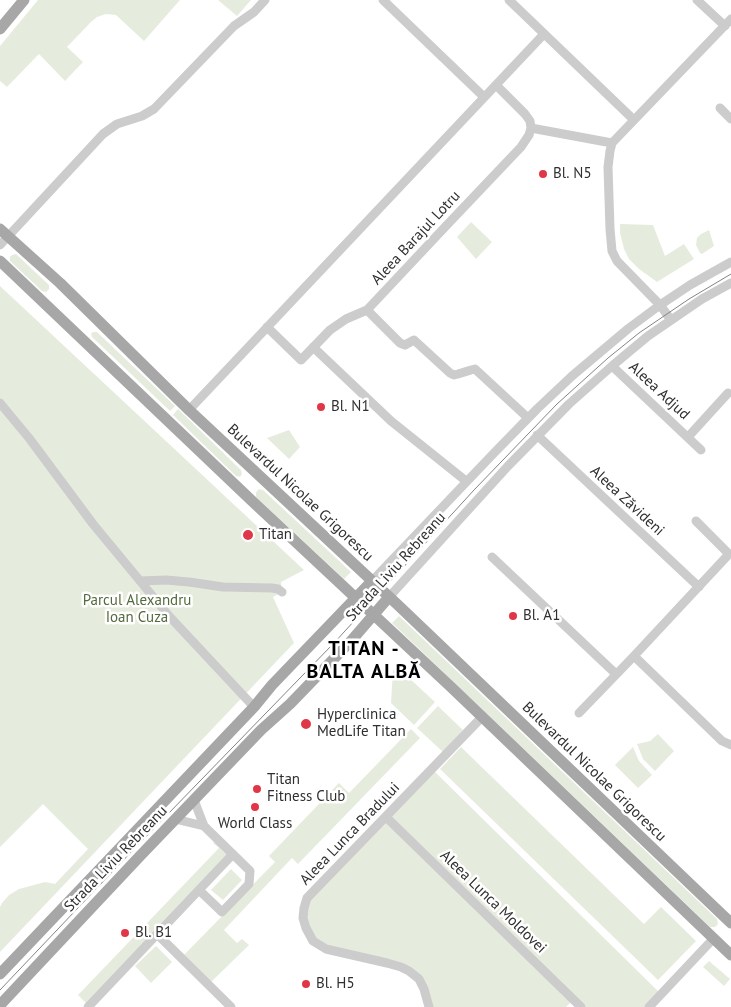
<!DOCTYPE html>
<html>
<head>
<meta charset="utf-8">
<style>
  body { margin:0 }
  canvas { display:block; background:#fff }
</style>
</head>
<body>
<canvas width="731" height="1007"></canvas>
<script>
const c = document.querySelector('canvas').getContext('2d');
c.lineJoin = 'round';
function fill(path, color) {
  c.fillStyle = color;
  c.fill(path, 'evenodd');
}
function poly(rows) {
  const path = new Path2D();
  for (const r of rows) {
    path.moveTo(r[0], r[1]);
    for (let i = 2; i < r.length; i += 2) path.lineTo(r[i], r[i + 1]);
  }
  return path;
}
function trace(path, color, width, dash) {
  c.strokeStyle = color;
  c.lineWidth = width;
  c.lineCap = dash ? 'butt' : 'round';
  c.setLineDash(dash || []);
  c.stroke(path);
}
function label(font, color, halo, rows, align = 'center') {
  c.font = font + ' "PT Sans",sans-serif';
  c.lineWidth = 5;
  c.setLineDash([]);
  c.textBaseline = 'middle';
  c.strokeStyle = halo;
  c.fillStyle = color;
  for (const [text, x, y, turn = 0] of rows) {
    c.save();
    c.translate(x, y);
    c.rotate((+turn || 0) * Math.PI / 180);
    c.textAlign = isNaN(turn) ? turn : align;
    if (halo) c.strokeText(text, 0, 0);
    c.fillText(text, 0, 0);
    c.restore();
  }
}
fill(poly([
  [38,0,180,0,144,41,116,15,106,14,97,17,91,22,67,47,83,62,65,81,39,54,7,87,0,81,0,46],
  [218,0,251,0,237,16],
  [471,222,492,242,476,259,457,237],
  [620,224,653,225,665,256,684,244,694,259,657,282,639,269,629,259,624,249,620,233],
  [709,230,714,246,702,254,700,253,696,245,697,238,701,234],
  [16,254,49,285,49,289,46,292,42,291,10,261,10,257,12,255],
  [0,286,304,570,281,582,282,592,273,597,294,643,0,952,0,907,2,903,9,895,19,889,45,882,55,884,88,849,43,804,0,847],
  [93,332,97,332,175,406,170,411,92,337,91,334],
  [178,409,241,470,242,474,240,477,236,476,173,415],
  [289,430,300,447,289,459,267,438],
  [259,489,263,490,351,572,344,579,256,497,256,492],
  [399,616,717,919,718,924,715,927,710,927,392,623],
  [393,670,408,677,435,702,414,725,391,703],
  [438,706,463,730,443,752,417,728],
  [411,729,420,738,298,864,292,858,224,930,237,943,242,939,249,945,208,985,181,958,275,862,269,856,339,783,349,793],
  [658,734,674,751,655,771,643,759,637,744,650,741],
  [461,747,644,924,661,907,696,941,658,980,440,769],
  [633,747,639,761,652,775,638,788,615,765],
  [432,769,661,994,649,1007,581,1007,573,1000,566,1007,429,1007,415,975,326,949,306,928,307,898],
  [216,840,230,854,87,1004,78,995,219,848,213,843],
  [231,869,242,880,223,900,211,890],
  [156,946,172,962,151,983,135,966],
  [709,961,730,979,724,986,703,967]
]), '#e6ecdd');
trace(poly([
  [383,0,484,97],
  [509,0,634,120],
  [697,0,725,26],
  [720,108,731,119],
  [531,128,612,143],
  [0,245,103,134,117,124,142,116,154,109,234,26,254,12,265,0],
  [367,310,400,343,405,345,414,340,450,373,454,375,458,374,471,370,475,369,528,418],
  [671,320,660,305,617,261,612,251,610,229,608,167,610,151,612,143,731,19],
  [267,327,301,360,330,330,346,319,367,310,445,227,521,147,529,135,531,128,530,121,525,114,496,85],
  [313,347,391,421,466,481],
  [612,366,701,450],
  [0,403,29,438,93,524,169,616,254,707],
  [189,410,544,34],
  [537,435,699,587],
  [688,437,728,393],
  [696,521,729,554],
  [492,557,616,674],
  [140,581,166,580,189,582,223,587,272,588,278,589,282,592],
  [372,581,494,453,537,409,572,376,629,328,660,305,690,285,731,262],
  [389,597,508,466,569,404,612,366,648,336,702,299,731,283],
  [634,656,722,741,731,745],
  [579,713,634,656,729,554],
  [194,800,204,826,248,869,250,871,249,884,222,912,199,890],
  [386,817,581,1007],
  [175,819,204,826],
  [157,934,231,1007],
  [88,1007,233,854],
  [429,1007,424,989,419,979,409,971,401,967,387,963,326,949,313,941,306,928,303,918,304,908,307,898,482,717],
  [649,1007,714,938]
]), '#ccc', 9);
trace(poly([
  [0,29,24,0],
  [0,229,60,283,189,410,399,606,731,923],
  [0,261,251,500,451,687,731,955],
  [0,974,254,707,272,685,372,581],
  [0,1005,140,856,261,730,290,704,351,641,389,597]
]), '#a7a7a7', 11);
trace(poly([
  [0,990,133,850,334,643,474,490,557,404,608,358,639,333,689,299,731,274]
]), '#848484', 1);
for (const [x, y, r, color] of [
  [543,174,5,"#e03748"],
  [321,407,5,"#e03748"],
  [248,535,6,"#e03748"],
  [513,616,5,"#e03748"],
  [306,724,6,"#e03748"],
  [257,789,5,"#e03748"],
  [255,807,5,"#e03748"],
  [125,933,5,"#e03748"],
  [306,984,5,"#e03748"]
]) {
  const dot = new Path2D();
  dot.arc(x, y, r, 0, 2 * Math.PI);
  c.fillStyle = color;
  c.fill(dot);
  trace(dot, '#fff', 2);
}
label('15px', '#2f2f2f', '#fff', [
  ["Bl. N5",553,174],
  ["Bl. N1",331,407],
  ["Titan",259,535],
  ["Bl. A1",523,616],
  ["Hyperclinica",317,715],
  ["MedLife Titan",317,732],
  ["Titan",267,780],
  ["Fitness Club",267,797],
  ["World Class",255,824,"center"],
  ["Bl. B1",135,933],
  ["Bl. H5",316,984]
], 'left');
label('15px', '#2f2f2f', '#fff', [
  ["Aleea Barajul Lotru",416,238,-47],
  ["Aleea Adjud",659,391,43],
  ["Bulevardul Nicolae Grigorescu",300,493,43],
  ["Aleea Zăvideni",627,501,43],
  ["Strada Liviu Rebreanu",396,567,-48],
  ["Bulevardul Nicolae Grigorescu",594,772,44],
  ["Aleea Lunca Bradului",350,834,-46],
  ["Strada Liviu Rebreanu",116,859,-46],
  ["Aleea Lunca Moldovei",493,902,44]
]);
label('15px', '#536a3d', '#fff', [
  ["Parcul Alexandru",137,601],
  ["Ioan Cuza",137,618]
]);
c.letterSpacing = '1px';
label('bold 20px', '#000', '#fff', [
  ["TITAN -",364,649],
  ["BALTA ALBĂ",364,672]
]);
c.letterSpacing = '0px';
</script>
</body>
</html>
